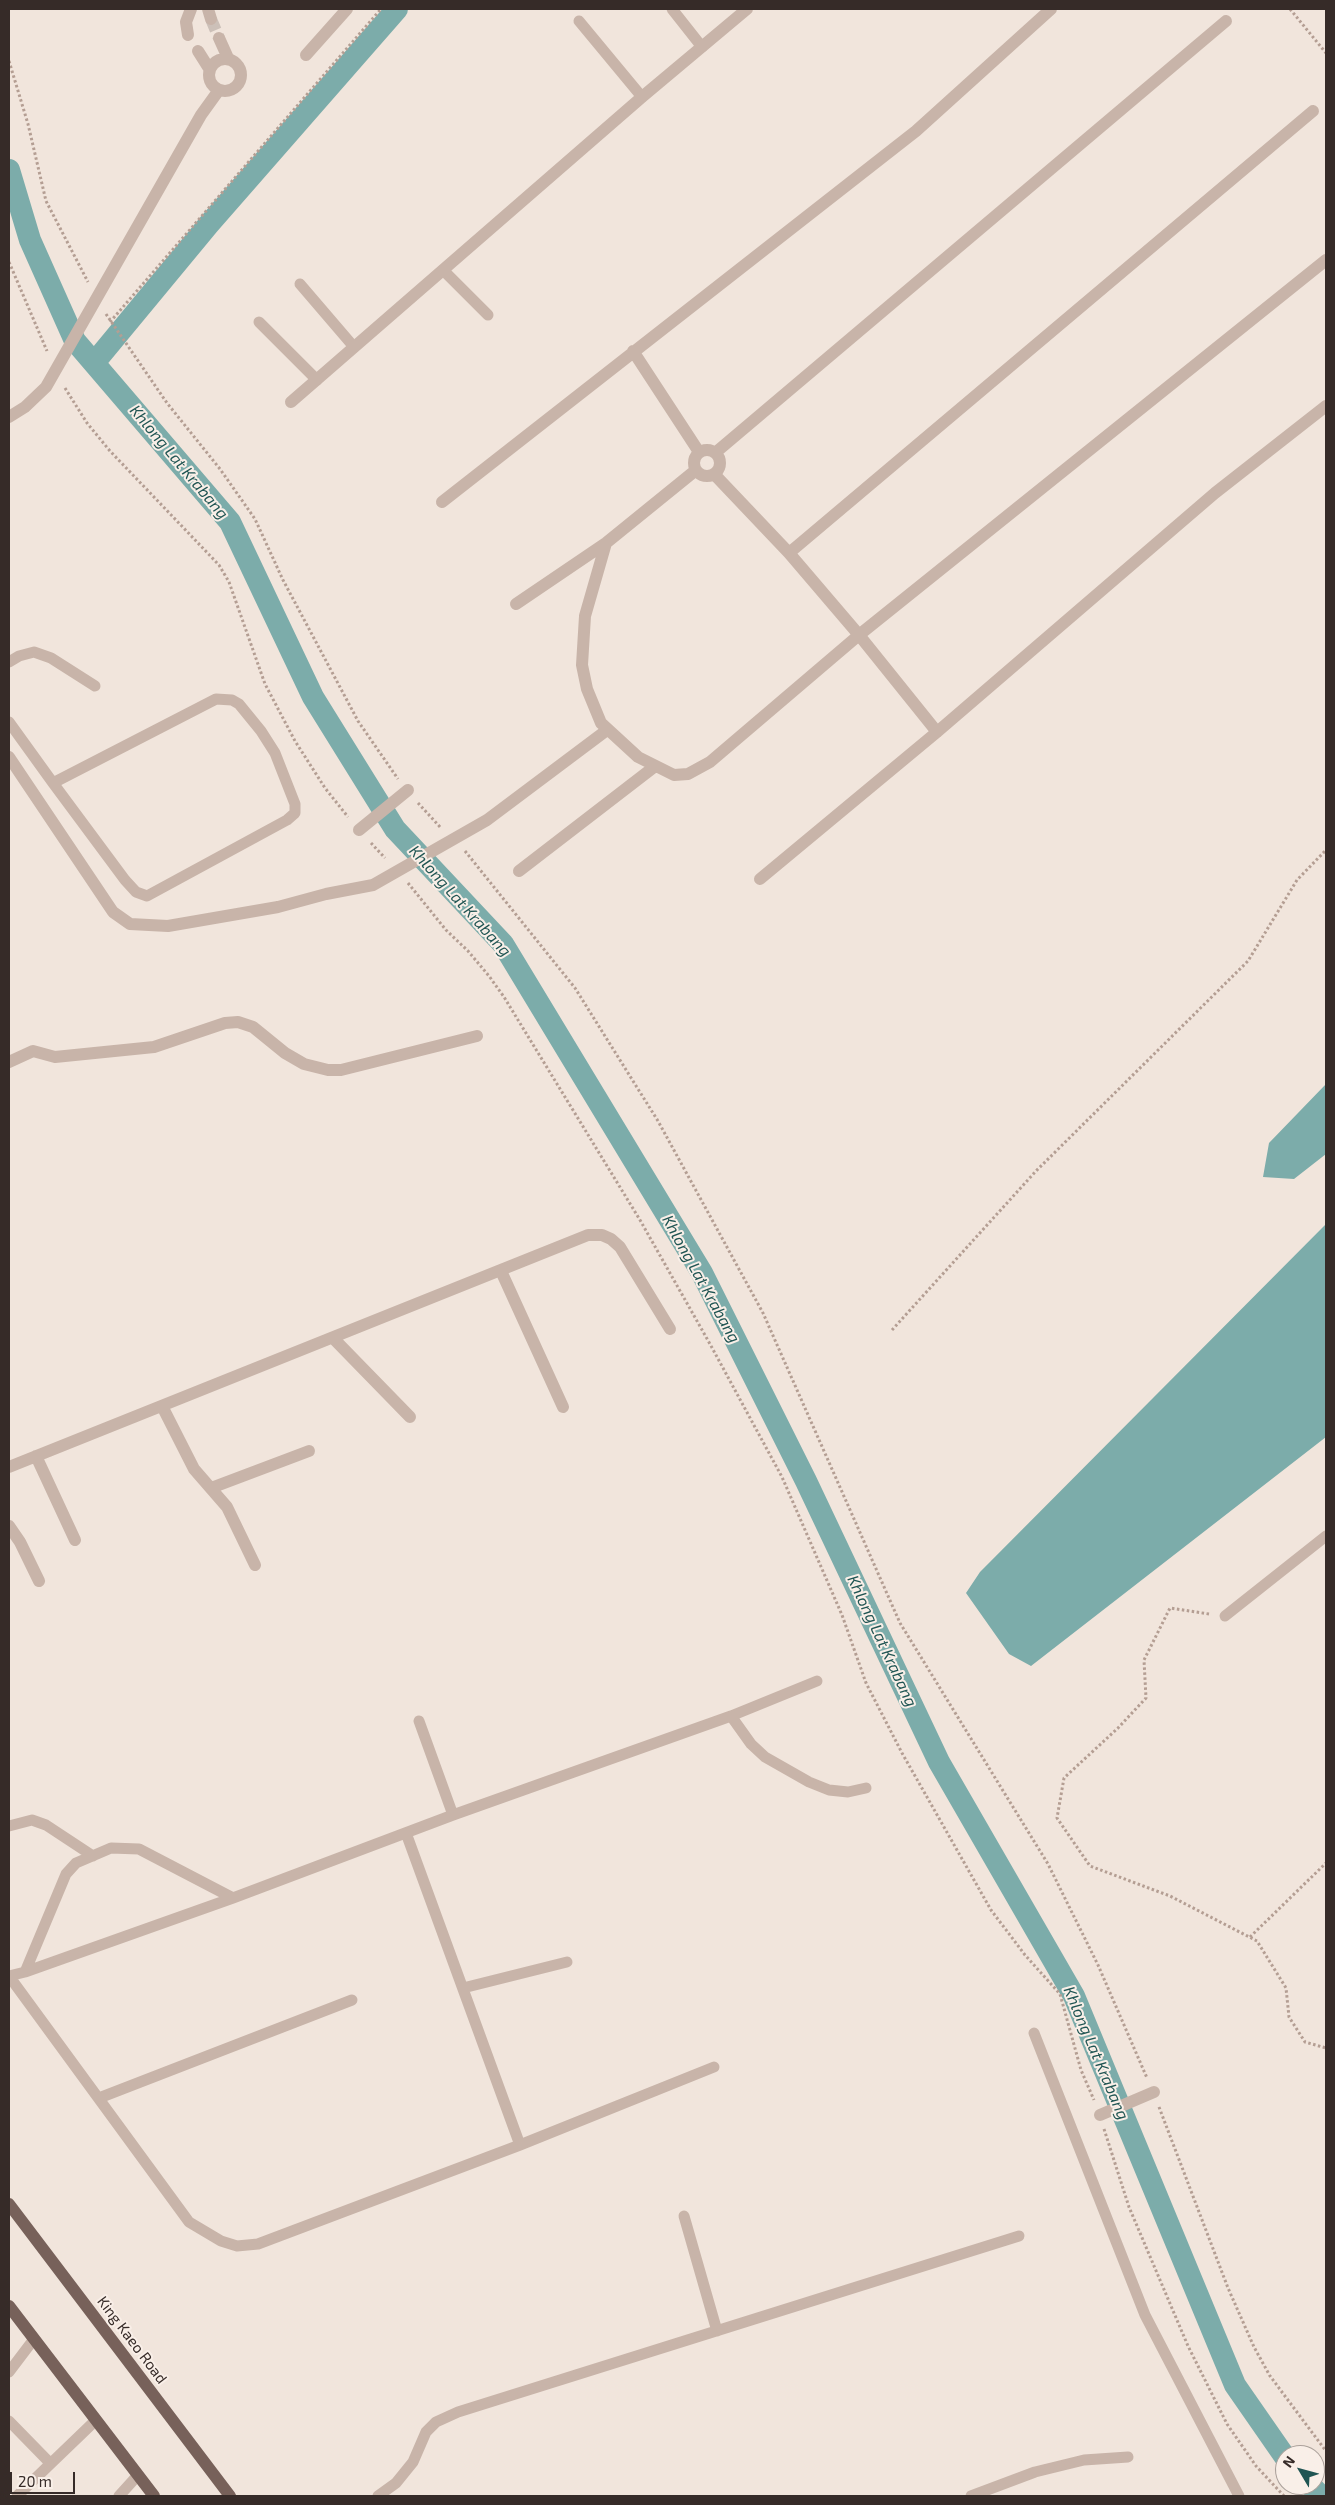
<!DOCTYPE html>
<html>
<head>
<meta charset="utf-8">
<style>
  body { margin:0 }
  #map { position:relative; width:1335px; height:2505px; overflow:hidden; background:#f1e5dc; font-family:"Exo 2",sans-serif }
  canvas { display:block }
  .frame { position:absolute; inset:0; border:10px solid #362b28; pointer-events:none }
  .north { position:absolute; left:1275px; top:2445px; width:50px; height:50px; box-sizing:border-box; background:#f9efe8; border:1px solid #aba19b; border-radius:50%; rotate:307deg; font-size:14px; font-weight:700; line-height:20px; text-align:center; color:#362b28 }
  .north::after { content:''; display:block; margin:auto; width:18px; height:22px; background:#205553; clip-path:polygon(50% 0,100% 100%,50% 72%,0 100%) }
  .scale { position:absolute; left:10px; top:2472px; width:65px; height:22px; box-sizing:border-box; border:2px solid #362b28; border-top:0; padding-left:6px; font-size:15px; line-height:18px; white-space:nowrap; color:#362b28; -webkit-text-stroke:4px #f9efe8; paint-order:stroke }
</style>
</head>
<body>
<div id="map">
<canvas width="1335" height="2505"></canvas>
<div class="frame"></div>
<div class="north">N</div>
<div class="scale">20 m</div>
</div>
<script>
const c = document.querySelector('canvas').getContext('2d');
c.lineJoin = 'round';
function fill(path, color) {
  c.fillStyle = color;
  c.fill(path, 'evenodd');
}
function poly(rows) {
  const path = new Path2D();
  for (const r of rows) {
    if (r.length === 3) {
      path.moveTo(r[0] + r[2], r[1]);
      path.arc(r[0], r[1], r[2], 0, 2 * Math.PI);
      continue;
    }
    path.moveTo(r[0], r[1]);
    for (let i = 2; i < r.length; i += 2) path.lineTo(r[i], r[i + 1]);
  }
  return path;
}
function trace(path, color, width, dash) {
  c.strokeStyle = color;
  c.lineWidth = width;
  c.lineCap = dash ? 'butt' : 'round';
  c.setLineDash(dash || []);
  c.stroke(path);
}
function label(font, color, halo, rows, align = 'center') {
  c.font = font + ' "Exo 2",sans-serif';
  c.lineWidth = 4;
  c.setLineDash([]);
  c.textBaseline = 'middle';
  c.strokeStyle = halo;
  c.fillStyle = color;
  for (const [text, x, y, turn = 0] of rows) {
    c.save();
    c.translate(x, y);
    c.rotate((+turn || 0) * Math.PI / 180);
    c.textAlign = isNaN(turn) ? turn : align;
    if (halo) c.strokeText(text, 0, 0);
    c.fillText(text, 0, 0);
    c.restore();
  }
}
fill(poly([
  [1326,1084,1326,1154,1294,1179,1263,1177,1269,1143],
  [1326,1224,1326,1437,1031,1666,1009,1654,966,1593,980,1572]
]), '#7cacaa');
trace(poly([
  [9,170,30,240,75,341,230,522,313,697,395,829,503,944,702,1273,806,1481,939,1762,1074,1996,1235,2385,1285,2457],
  [94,363,209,224,397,9],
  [1310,2485,1321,2496]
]), '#7cacaa', 22);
trace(poly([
  [211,19,219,38]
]), '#ccc0b8', 12, [12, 6]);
trace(poly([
  [1290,9,1326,53],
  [9,61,28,124,46,201,88,282],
  [9,262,47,351],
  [106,314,167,403,220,469,255,519,283,580,358,721,398,779],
  [110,322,381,9],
  [65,388,87,423,110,451,219,565,229,582,265,684,295,741,325,788,348,817],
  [418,803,441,828],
  [371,843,385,858],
  [465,851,575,988,658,1121,763,1313,900,1623,1048,1864,1098,1965,1147,2078],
  [408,883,446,930,468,951,489,976,504,997,640,1220,710,1344,782,1477,842,1615,866,1683,902,1753,991,1910,1025,1955,1060,1994,1081,2070,1094,2100],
  [892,1330,1036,1171,1248,961,1297,880,1326,850],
  [1209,1614,1170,1608,1144,1660,1146,1698,1118,1728,1064,1778,1057,1818,1090,1866,1170,1896,1257,1941,1286,1988,1289,2017,1305,2042,1326,2048],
  [1250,1937,1326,1863],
  [1159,2107,1228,2288,1254,2347,1270,2376,1326,2451],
  [1104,2129,1129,2207,1188,2346,1227,2424,1256,2466,1284,2496]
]), '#b49e93', 3, [2.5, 2.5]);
trace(poly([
  [672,9,702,47],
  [579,21,642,97],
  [443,270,488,315],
  [300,284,354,347],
  [259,322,317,380],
  [9,662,19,656,34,652,51,658,95,686],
  [9,722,53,783,125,880,136,892,147,896,287,820,295,813,295,804,275,753,261,731,239,704,232,700,216,699,53,783],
  [1225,1616,1326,1536],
  [731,1716,751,1744,765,1757,809,1782,829,1790,848,1792,866,1788],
  [419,1721,453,1815],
  [9,1826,32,1820,46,1825,93,1856],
  [406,1833,520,2145],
  [25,1972,66,1874,76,1863,111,1848,139,1849,233,1898],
  [9,1976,189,2222,221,2241,237,2246,258,2244,520,2145,714,2067],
  [9,1976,25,1972,233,1898,453,1815,731,1716,817,1681],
  [463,1988,567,1962],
  [1034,2033,1145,2315,1239,2496],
  [99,2098,352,2000],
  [684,2216,717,2331],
  [9,2372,34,2339],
  [9,2421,50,2463],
  [17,2496,96,2420],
  [119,2496,138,2475],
  [378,2496,396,2483,413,2462,426,2432,436,2422,458,2412,1019,2236],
  [971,2496,1035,2472,1084,2460,1128,2457]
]), '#c8b4a9', 11);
trace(poly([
  [208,9,211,19],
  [188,35,186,22,191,9],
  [219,38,228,58],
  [198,51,210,70],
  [306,55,347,9],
  [225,75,16],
  [633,351,699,452],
  [291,402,642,97,747,9],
  [9,417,25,407,46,387,201,115,219,90],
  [707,463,13],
  [715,453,1226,21],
  [714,474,789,553,859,635,937,732],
  [442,502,916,131,1051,9],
  [606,543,585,616,582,665,587,689,601,723,638,757,674,775,688,774,710,762,859,635,1326,260],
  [789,553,1313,111],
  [516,604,606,543,696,470],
  [9,757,113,912,130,924,168,926,278,907,326,894,373,885,487,820,607,730],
  [359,830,408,790],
  [519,871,654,767],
  [760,879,937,732,1215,493,1326,406],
  [9,1062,33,1051,55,1057,154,1047,225,1023,238,1022,253,1027,285,1053,304,1064,328,1070,341,1070,477,1036],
  [501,1271,563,1407],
  [333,1338,410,1417],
  [162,1406,194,1469,227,1507,255,1565],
  [36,1456,75,1540],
  [9,1467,588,1235,602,1235,611,1239,620,1247,670,1329],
  [211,1488,309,1451],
  [9,1526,20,1542,39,1581],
  [1100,2115,1154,2092]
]), '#c8b4a9', 12);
trace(poly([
  [9,2204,230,2496],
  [9,2306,154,2496]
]), '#77615a', 12);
label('15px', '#362b28', '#f9efe8', [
  ["King Kaeo Road",132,2340,53]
]);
label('italic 16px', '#205553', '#f9efe8', [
  ["Khlong Lat Krabang",179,462,50],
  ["Khlong Lat Krabang",460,901,48],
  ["Khlong Lat Krabang",701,1279,61],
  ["Khlong Lat Krabang",882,1641,65],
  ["Khlong Lat Krabang",1096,2053,67]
]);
</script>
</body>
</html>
